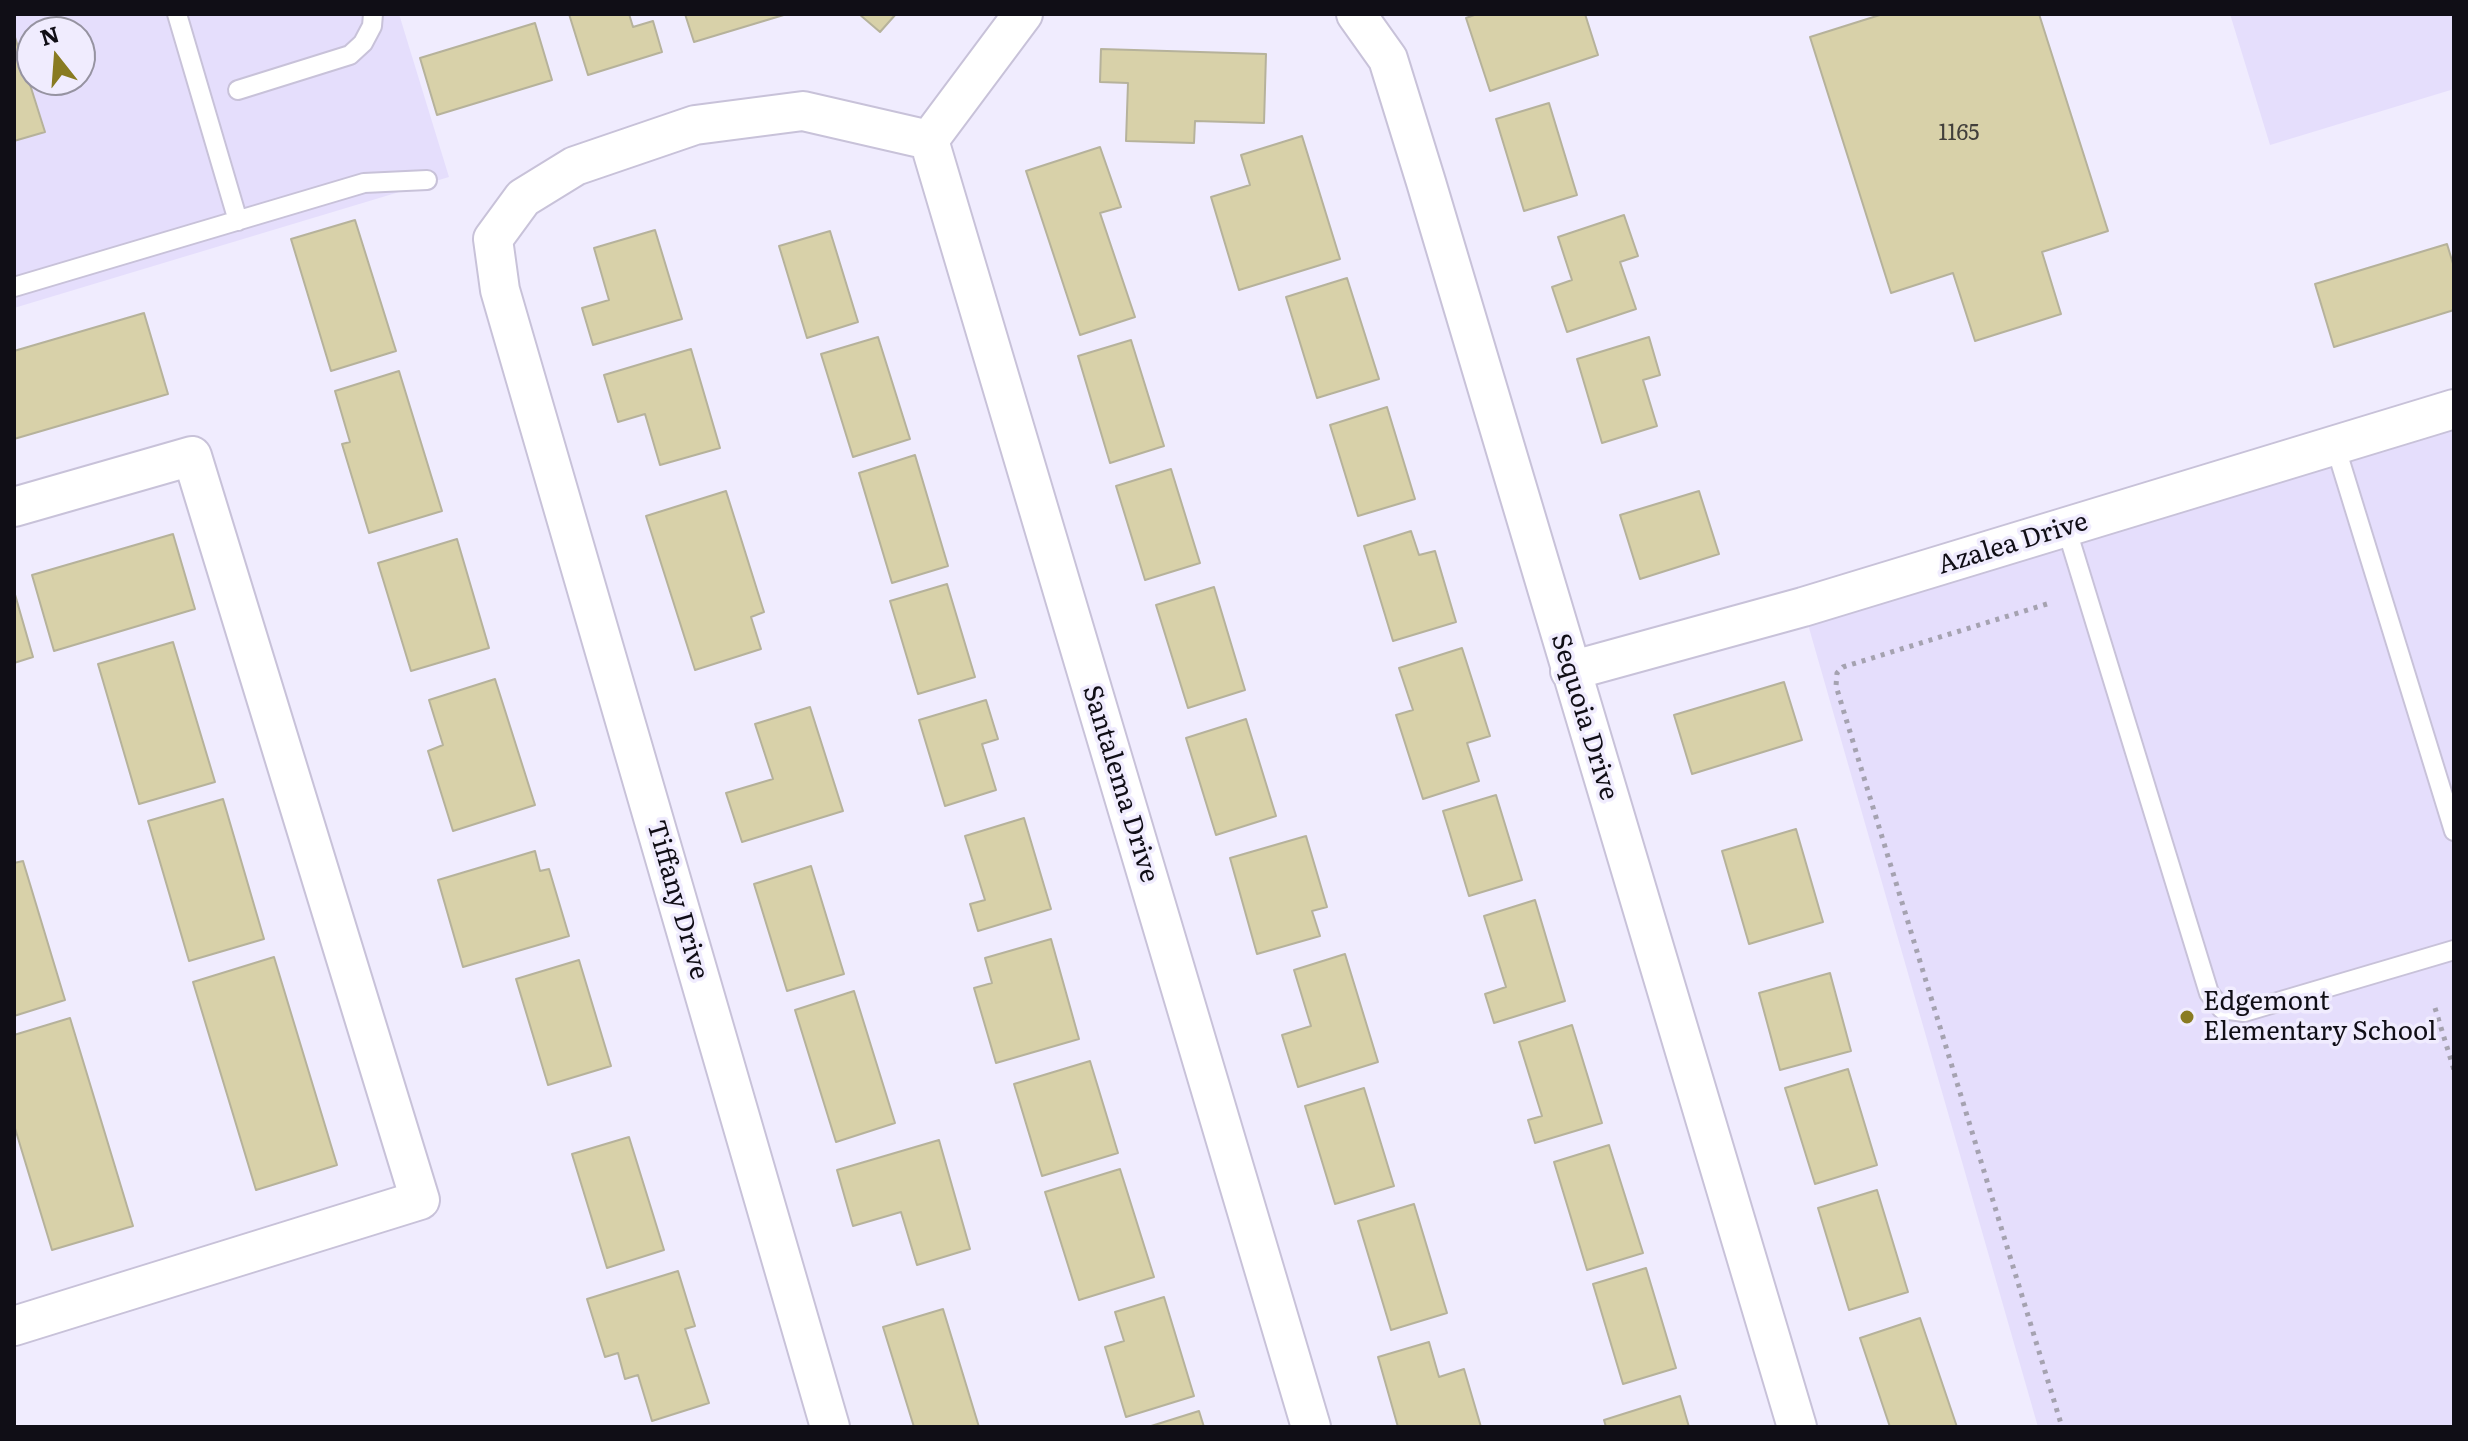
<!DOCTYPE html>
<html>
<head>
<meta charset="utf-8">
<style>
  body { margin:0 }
  #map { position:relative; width:2468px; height:1441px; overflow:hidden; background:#f0ecfe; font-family:Literata,serif }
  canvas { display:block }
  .frame { position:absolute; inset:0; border:16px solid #100e16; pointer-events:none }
  .north { position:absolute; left:16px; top:16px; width:80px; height:80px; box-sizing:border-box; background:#f0ecfe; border:2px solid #9693a1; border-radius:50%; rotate:343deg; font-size:22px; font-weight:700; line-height:32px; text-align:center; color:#100e16 }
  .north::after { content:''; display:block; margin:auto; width:28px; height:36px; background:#897b21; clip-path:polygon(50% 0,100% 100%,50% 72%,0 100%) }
</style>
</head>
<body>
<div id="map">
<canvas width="2468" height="1441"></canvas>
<div class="frame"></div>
<div class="north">N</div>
</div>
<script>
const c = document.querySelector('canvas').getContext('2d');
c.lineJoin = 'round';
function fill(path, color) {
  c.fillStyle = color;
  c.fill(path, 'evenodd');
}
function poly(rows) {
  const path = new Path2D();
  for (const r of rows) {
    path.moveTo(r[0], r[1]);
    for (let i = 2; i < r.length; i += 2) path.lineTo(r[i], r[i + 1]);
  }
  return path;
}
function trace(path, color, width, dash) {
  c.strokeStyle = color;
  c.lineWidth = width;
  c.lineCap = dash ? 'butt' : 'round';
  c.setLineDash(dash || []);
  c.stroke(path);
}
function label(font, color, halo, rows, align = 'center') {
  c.font = font + ' Literata,serif';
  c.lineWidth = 7;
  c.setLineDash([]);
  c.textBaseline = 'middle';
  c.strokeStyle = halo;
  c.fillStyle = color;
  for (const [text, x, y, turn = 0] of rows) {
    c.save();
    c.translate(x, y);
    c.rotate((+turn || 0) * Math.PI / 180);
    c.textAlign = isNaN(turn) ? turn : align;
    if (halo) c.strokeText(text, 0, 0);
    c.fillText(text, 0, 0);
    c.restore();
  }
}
fill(poly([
  [14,14,399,14,449,177,14,308],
  [32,32,80,32,80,80,32,80],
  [2230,14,2454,14,2454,89,2270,145],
  [2454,409,2454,1427,2038,1427,1803,607]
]), '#e5defc');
const building = poly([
  [569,14,629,14,633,27,653,21,662,52,588,75,569,14],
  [685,14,787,14,694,42,685,14],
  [859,14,896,14,880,32,859,14],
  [1477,14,1585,14,1598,55,1490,91,1466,18,1477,14],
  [1883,14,2039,14,2108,231,2042,252,2061,314,1975,341,1953,273,1891,293,1810,37,1883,14],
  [535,23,552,80,437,115,420,58,535,23],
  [14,34,45,132,14,141,14,34],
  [1101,49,1266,54,1264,123,1195,121,1194,143,1126,141,1128,83,1100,82,1101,49],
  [1549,103,1577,195,1524,211,1496,119,1549,103],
  [1302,136,1340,259,1239,290,1211,197,1250,185,1241,155,1302,136],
  [1100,147,1121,207,1100,213,1135,317,1080,335,1026,171,1100,147],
  [1624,215,1638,256,1620,262,1636,309,1567,332,1552,287,1572,280,1558,237,1624,215],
  [355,220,396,351,331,371,291,239,355,220],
  [655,230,682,319,593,345,582,308,609,300,594,248,655,230],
  [830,231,858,322,807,338,779,246,830,231],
  [2447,244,2454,267,2454,310,2334,347,2315,284,2447,244],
  [1347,278,1379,379,1317,398,1286,297,1347,278],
  [144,313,168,394,14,439,14,351,144,313],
  [878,337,910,439,853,457,821,354,878,337],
  [1649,337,1660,375,1643,380,1657,426,1602,443,1577,359,1649,337],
  [1131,340,1164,446,1110,463,1078,356,1131,340],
  [691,349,720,448,660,465,645,414,618,422,604,375,691,349],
  [399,371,442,511,369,533,342,444,350,442,335,391,399,371],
  [1387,407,1415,499,1358,516,1330,425,1387,407],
  [915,455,948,566,892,583,859,473,915,455],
  [1171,469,1200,563,1145,580,1116,486,1171,469],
  [726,491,764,612,751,617,761,649,695,670,646,516,726,491],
  [1699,491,1719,554,1640,579,1620,515,1699,491],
  [1411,531,1419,555,1435,551,1456,622,1393,641,1364,546,1411,531],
  [173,534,195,609,54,651,32,575,173,534],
  [457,539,489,648,411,671,378,563,457,539],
  [947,584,975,677,918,694,890,601,947,584],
  [1214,587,1245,690,1188,708,1156,605,1214,587],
  [14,591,33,657,14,663,14,591],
  [173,642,215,782,139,804,98,664,173,642],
  [1462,648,1490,736,1467,743,1479,781,1423,799,1396,715,1413,710,1399,668,1462,648],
  [495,679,535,805,453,831,428,751,443,745,429,700,495,679],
  [1784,682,1802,740,1692,774,1674,715,1784,682],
  [986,700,998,739,982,744,996,790,945,806,919,720,986,700],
  [810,707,843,811,742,842,726,793,773,779,755,724,810,707],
  [1246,719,1276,816,1216,835,1186,738,1246,719],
  [1496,795,1522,880,1469,896,1443,811,1496,795],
  [223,799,264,939,189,961,148,821,223,799],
  [1024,818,1051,909,978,931,970,904,985,900,965,836,1024,818],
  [1796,829,1823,922,1749,944,1722,851,1796,829],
  [1306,836,1327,907,1312,911,1320,936,1257,954,1230,858,1306,836],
  [535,851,540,871,549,869,569,936,463,967,438,880,535,851],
  [23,861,65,1000,14,1016,14,863,23,861],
  [811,866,844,974,787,991,754,884,811,866],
  [1535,900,1565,1001,1494,1023,1485,994,1506,987,1484,916,1535,900],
  [1051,939,1079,1039,996,1063,974,988,992,983,985,958,1051,939],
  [1345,954,1378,1062,1298,1087,1282,1035,1311,1026,1294,970,1345,954],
  [274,957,337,1165,256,1190,193,982,274,957],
  [579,960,611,1066,548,1085,516,979,579,960],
  [1830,973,1851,1051,1780,1070,1759,993,1830,973],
  [854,991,895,1123,836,1142,795,1010,854,991],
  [70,1018,133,1226,52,1250,14,1125,14,1035,70,1018],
  [1572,1025,1602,1123,1535,1143,1528,1120,1542,1116,1519,1042,1572,1025],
  [1090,1061,1118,1153,1042,1176,1014,1084,1090,1061],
  [1848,1069,1877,1165,1815,1184,1785,1088,1848,1069],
  [1364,1088,1394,1186,1335,1204,1305,1106,1364,1088],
  [629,1137,664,1250,607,1268,572,1154,629,1137],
  [939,1140,970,1249,917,1265,901,1212,853,1226,837,1170,939,1140],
  [1609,1145,1643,1253,1587,1270,1554,1162,1609,1145],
  [1120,1169,1154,1277,1079,1300,1045,1192,1120,1169],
  [1877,1190,1908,1292,1849,1310,1818,1208,1877,1190],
  [1414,1204,1447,1313,1391,1330,1358,1221,1414,1204],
  [1646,1268,1676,1368,1623,1384,1593,1284,1646,1268],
  [678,1271,695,1326,685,1329,709,1403,652,1421,638,1375,625,1379,618,1353,605,1357,587,1299,678,1271],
  [1164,1297,1194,1396,1126,1417,1105,1347,1124,1341,1115,1312,1164,1297],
  [943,1309,979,1427,914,1427,883,1327,943,1309],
  [1920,1318,1957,1427,1890,1427,1860,1338,1920,1318],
  [1429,1342,1439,1377,1464,1369,1481,1427,1398,1427,1378,1357,1429,1342],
  [1680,1396,1689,1427,1606,1427,1604,1420,1680,1396],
  [1199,1411,1204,1427,1148,1427,1199,1411]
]);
fill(building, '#d8d1a9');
trace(building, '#b6b29b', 2);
const lane = poly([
  [177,14,238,221],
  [238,90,350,55,363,43,372,26,373,14],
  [14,287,364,183,427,180],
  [2335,445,2454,831],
  [2066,527,2209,993,2222,1009,2244,1012,2454,950]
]);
const street = poly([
  [1356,14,1388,59,1426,182,1797,1427],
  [929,140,1311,1427],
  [14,507,192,456,420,1200,14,1326],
  [1570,671,1803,607,2454,409],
  [830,1427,500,290,493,239,523,198,575,166,695,125,803,111,929,140,1023,14]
]);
trace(lane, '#c8c2d9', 22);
trace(street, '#c8c2d9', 42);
trace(poly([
  [2047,604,1843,667,1837,673,1836,686,2062,1427],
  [2435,1008,2454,1070]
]), '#a5a2b0', 5, [4, 6]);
trace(lane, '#fff', 18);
trace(street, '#fff', 38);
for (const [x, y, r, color] of [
  [2187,1017,8,"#897b21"]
]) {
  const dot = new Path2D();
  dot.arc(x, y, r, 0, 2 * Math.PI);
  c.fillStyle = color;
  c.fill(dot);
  trace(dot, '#f0ecfe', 3);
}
label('22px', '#423f3b', null, [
  ["1165",1959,134]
]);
label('26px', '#100e16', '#f0ecfe', [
  ["Azalea Drive",2013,544,-17],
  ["Sequoia Drive",1584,717,73],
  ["Santalema Drive",1120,784,73],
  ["Tiffany Drive",677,900,74]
]);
label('26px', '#100e16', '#f0ecfe', [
  ["Edgemont",2203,1002],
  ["Elementary School",2203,1032]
], 'left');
</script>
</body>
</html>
